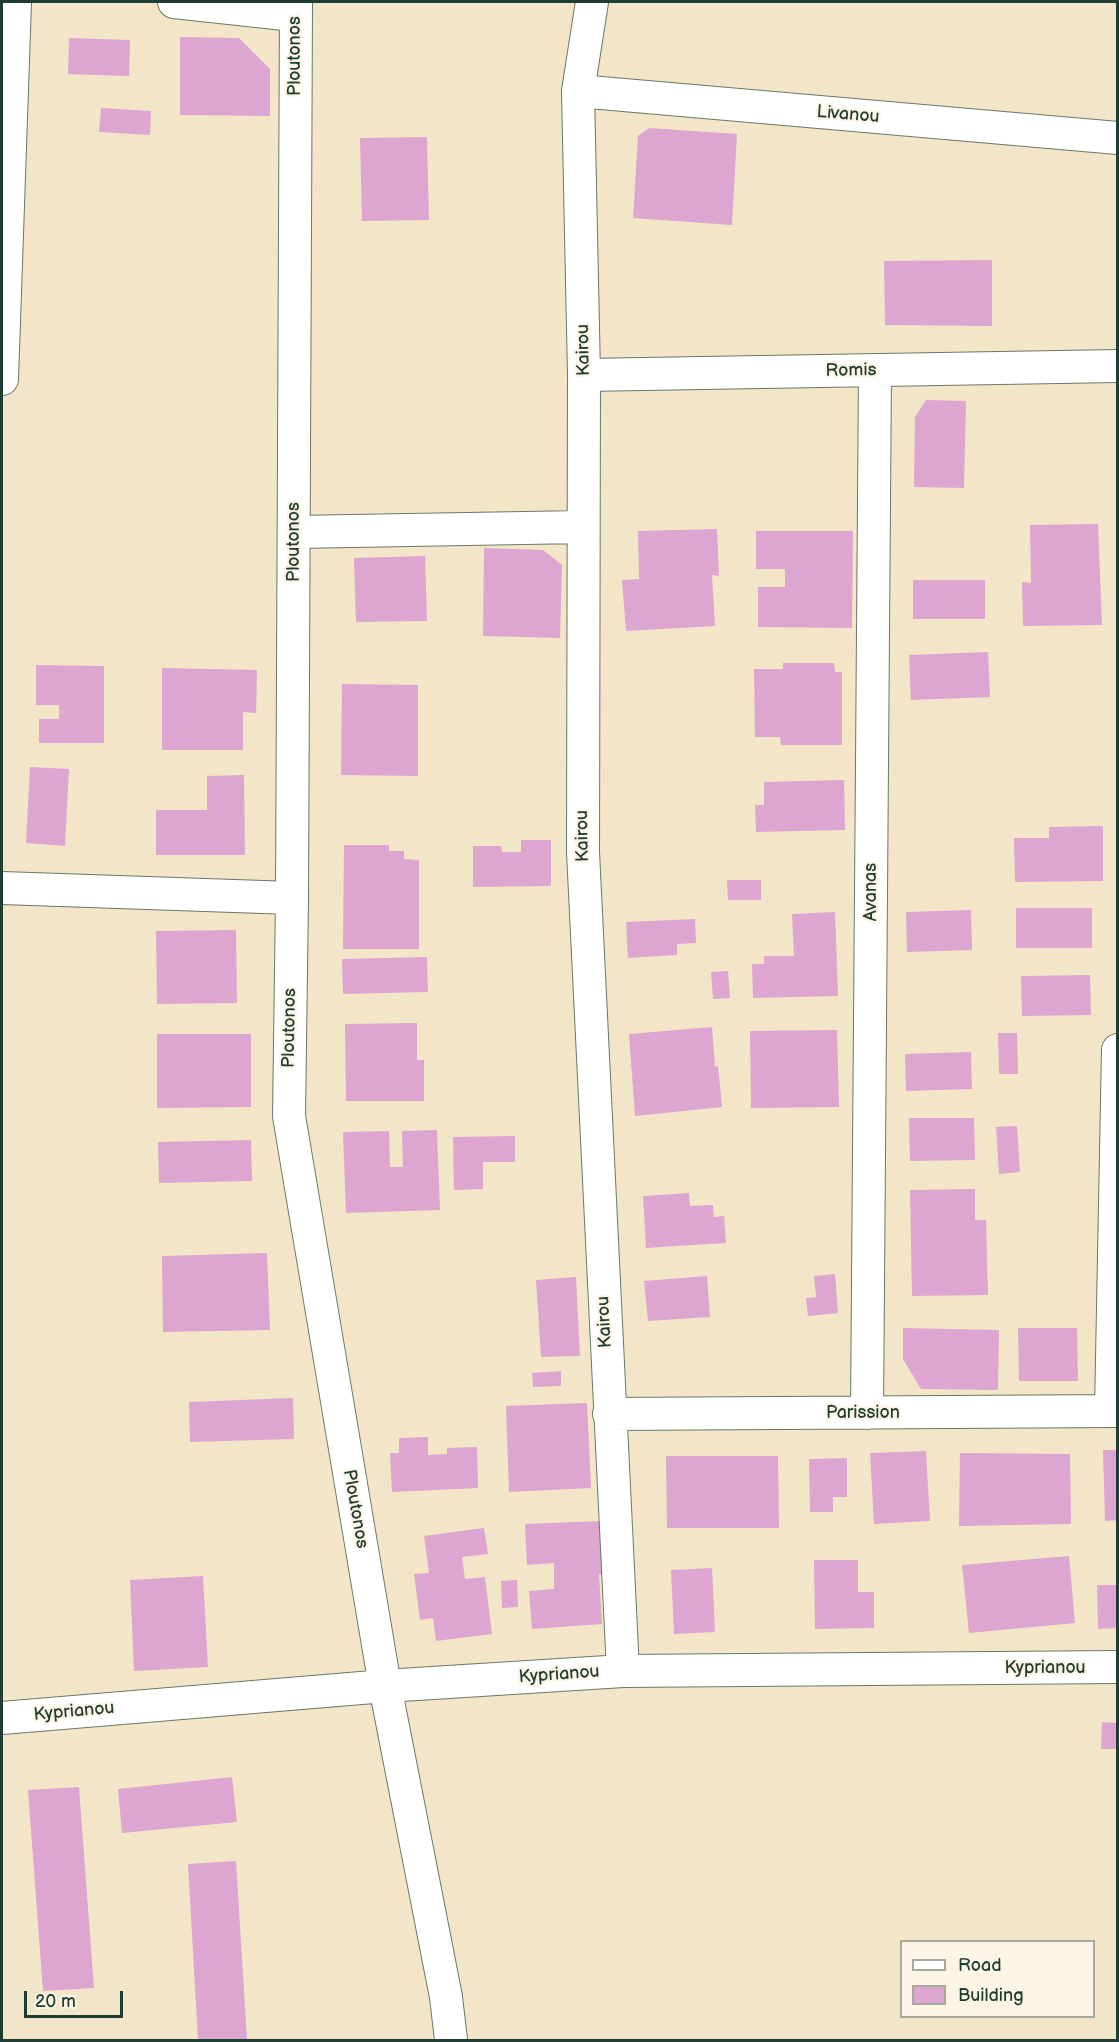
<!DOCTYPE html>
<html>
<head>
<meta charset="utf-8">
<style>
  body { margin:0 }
  #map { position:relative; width:1119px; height:2042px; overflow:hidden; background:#f2e5c8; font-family:"Balsamiq Sans",sans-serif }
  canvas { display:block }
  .frame { position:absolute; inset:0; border:3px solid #1f3d34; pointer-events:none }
  .legend { position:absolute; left:900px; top:1940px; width:195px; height:78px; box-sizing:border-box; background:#fcf5e5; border:2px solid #a4ab9e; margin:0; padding:8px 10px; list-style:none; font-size:18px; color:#1f3d34 }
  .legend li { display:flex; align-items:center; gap:12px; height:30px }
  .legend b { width:30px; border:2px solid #a4ab9e }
  .scale { position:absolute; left:24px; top:1991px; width:99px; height:27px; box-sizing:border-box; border:3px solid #1f3d34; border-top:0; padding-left:8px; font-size:18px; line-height:21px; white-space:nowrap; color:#1f3d34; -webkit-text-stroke:4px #fcf5e5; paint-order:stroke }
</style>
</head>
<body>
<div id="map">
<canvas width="1119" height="2042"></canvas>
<div class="frame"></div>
<ul class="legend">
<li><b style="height:8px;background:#fff"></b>Road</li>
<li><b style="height:16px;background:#dca6d0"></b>Building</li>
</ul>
<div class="scale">20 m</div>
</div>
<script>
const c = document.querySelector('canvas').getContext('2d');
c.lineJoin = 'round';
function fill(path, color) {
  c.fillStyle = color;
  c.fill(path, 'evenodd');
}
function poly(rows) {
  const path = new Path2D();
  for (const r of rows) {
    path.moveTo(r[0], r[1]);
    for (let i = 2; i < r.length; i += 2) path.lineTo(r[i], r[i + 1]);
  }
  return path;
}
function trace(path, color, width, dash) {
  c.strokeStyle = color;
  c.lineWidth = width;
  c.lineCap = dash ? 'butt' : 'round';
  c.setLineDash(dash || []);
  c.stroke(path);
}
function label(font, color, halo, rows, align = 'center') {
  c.font = font + ' "Balsamiq Sans",sans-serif';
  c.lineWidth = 4.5;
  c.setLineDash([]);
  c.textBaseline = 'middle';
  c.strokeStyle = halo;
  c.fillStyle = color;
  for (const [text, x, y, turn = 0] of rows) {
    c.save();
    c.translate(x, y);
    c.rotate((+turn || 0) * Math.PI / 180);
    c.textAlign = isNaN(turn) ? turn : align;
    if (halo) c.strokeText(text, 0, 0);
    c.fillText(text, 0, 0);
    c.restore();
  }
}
fill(poly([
  [180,37,239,38,270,69,270,116,180,115],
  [69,38,130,40,129,76,68,74],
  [101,108,151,111,150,135,99,132],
  [649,128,737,134,732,225,633,218,638,136],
  [427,137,429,220,362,221,360,138],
  [992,260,992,326,885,325,884,261],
  [926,400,966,401,964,488,914,487,915,417],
  [1098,524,1102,625,1023,626,1022,582,1031,583,1030,525],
  [717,529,719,576,712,575,715,626,626,631,622,580,639,579,638,531],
  [756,531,853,531,852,628,758,627,758,587,785,587,785,569,756,569],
  [484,548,543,550,562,565,560,638,483,636],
  [425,556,427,621,356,622,354,558],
  [913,580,985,580,985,619,913,619],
  [988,652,990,697,911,700,909,655],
  [783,663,834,663,835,672,842,672,842,745,781,745,780,737,755,737,754,669,783,669],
  [36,665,104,666,104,743,39,743,39,719,59,719,59,705,36,705],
  [162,668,257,670,256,713,243,712,243,750,162,750],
  [342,684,418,685,418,776,341,775],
  [30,767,69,769,65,846,26,843],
  [244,775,245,855,156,855,156,810,207,810,207,776],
  [844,780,845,830,756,832,755,805,764,805,764,782],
  [1103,826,1103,881,1015,882,1014,838,1049,838,1049,827],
  [521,840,551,840,551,886,473,887,473,846,501,846,502,852,521,852],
  [344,845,389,845,389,851,404,851,404,859,419,860,419,949,343,949],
  [727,880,761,880,761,900,728,900],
  [1016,908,1092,908,1092,948,1016,948],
  [971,910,972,950,907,952,906,912],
  [835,912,838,996,753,998,752,964,764,964,764,956,794,956,792,914],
  [695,919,696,943,677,944,677,955,628,958,626,922],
  [236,930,237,1003,157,1004,156,931],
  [427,957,428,992,343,994,342,959],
  [728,971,730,998,713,999,711,972],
  [1090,975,1091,1015,1022,1016,1021,976],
  [417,1023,417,1060,424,1060,424,1101,346,1101,345,1024],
  [712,1027,715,1067,718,1066,722,1107,635,1116,629,1034],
  [837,1030,839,1107,751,1108,750,1031],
  [998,1033,1017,1033,1018,1074,999,1074],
  [157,1034,251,1034,251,1107,157,1108],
  [971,1052,972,1089,906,1091,905,1054],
  [909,1118,974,1118,975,1160,910,1161],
  [1017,1126,1020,1172,999,1174,996,1127],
  [437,1130,440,1210,346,1213,343,1132,389,1131,390,1167,403,1167,402,1131],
  [515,1136,515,1162,483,1162,483,1189,454,1190,453,1137],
  [251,1140,252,1181,159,1183,158,1142],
  [975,1189,975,1220,986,1220,988,1295,912,1296,910,1190],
  [689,1193,690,1206,713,1205,714,1217,724,1216,726,1243,646,1248,643,1196],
  [267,1253,270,1330,163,1332,162,1256],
  [835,1274,838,1313,808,1316,806,1298,816,1297,814,1276],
  [707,1276,710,1317,648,1321,644,1281],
  [576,1277,580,1356,541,1357,536,1280],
  [903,1328,999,1330,998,1390,921,1389,903,1359],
  [1018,1328,1077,1328,1078,1381,1019,1381],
  [561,1371,561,1386,533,1387,532,1373],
  [293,1398,294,1439,190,1442,189,1402],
  [587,1403,591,1488,509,1492,506,1406],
  [428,1437,428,1455,447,1454,447,1448,477,1447,478,1488,392,1492,390,1453,399,1453,399,1438],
  [1103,1450,1118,1450,1118,1520,1105,1521],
  [926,1451,930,1521,874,1524,870,1453],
  [960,1453,1070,1454,1071,1524,959,1526],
  [666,1456,778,1456,779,1528,667,1528],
  [847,1458,847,1497,833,1497,833,1512,810,1512,809,1459],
  [602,1521,605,1576,599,1574,602,1624,532,1629,529,1591,554,1589,554,1563,527,1565,525,1524],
  [484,1528,488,1554,462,1557,465,1579,485,1577,492,1634,436,1641,433,1618,420,1620,414,1574,429,1573,424,1536],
  [1069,1556,1075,1623,969,1633,962,1565],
  [814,1560,858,1560,858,1592,874,1592,874,1628,815,1629],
  [712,1568,715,1632,674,1634,671,1570],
  [203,1576,208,1667,134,1671,130,1580],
  [517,1580,518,1607,502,1608,501,1581],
  [1097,1585,1118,1585,1118,1628,1098,1629],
  [1102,1722,1118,1723,1118,1749,1101,1749],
  [232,1777,237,1822,122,1833,118,1789],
  [79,1787,94,1988,43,1991,28,1790],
  [236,1861,247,2040,198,2040,188,1864]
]), '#dca6d0');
const minor = poly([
  [174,2,294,15],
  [296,2,292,898,289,1116,385,1686,446,1997,451,2040],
  [592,2,578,91,584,375,583,852,623,1671],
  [578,91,1118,138],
  [584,375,1118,366],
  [2,379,15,2],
  [294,532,582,527],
  [2,888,292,898],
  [1111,1411,1118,1050],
  [867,1413,875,371],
  [609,1414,1118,1411],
  [2,1718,385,1686,623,1671,1118,1667]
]);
trace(minor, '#697868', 34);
trace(minor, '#fff', 32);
label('18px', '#1f3d34', '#fcf5e5', [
  ["Ploutonos",295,56,-90],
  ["Livanou",848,115,5],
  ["Kairou",584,350,-91],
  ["Romis",851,371,-1],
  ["Ploutonos",294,542,-90],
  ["Kairou",583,836,-91],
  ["Avanas",871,892,-90],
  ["Ploutonos",290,1028,-89],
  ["Kairou",605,1322,-93],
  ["Parission",863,1413],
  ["Ploutonos",355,1509,80],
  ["Kyprianou",1045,1668],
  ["Kyprianou",559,1675,-4],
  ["Kyprianou",74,1712,-5]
]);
</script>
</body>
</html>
